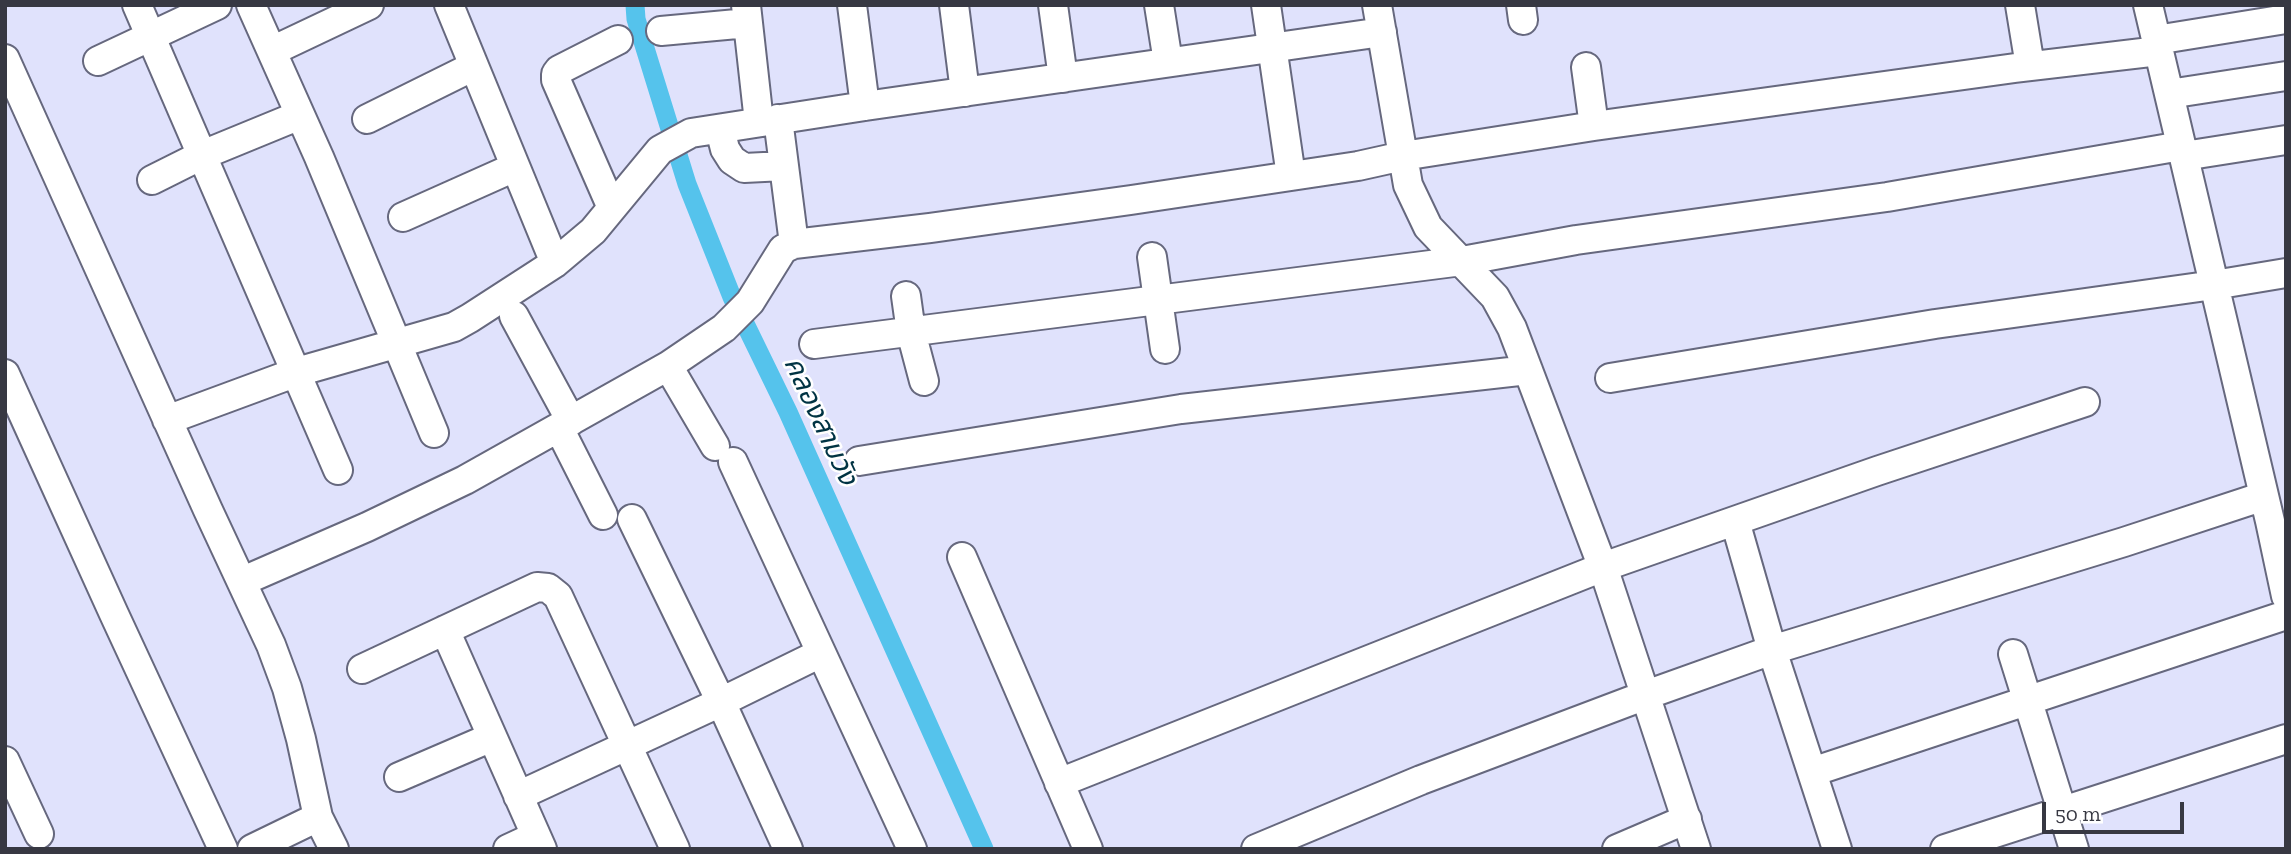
<!DOCTYPE html>
<html>
<head>
<meta charset="utf-8">
<style>
  body { margin:0 }
  #map { position:relative; width:2291px; height:854px; overflow:hidden; background:#e0e2fc; font-family:"Zilla Slab",serif }
  canvas { display:block }
  .frame { position:absolute; inset:0; border:7px solid #373842; pointer-events:none }
  .scale { position:absolute; left:2042px; top:802px; width:142px; height:32px; box-sizing:border-box; border:4px solid #373842; border-top:0; padding-left:9px; font-size:21px; line-height:24px; white-space:nowrap; color:#373842; -webkit-text-stroke:5px #fff; paint-order:stroke }
</style>
</head>
<body>
<div id="map">
<canvas width="2291" height="854"></canvas>
<div class="frame"></div>
<div class="scale">50 m</div>
</div>
<script>
const c = document.querySelector('canvas').getContext('2d');
c.lineJoin = 'round';
function poly(rows) {
  const path = new Path2D();
  for (const r of rows) {
    path.moveTo(r[0], r[1]);
    for (let i = 2; i < r.length; i += 2) path.lineTo(r[i], r[i + 1]);
  }
  return path;
}
function trace(path, color, width, dash) {
  c.strokeStyle = color;
  c.lineWidth = width;
  c.lineCap = dash ? 'butt' : 'round';
  c.setLineDash(dash || []);
  c.stroke(path);
}
function label(font, color, halo, rows, align = 'center') {
  c.font = font + ' "Zilla Slab","Noto Sans Thai",serif';
  c.lineWidth = 5;
  c.setLineDash([]);
  c.textBaseline = 'middle';
  c.strokeStyle = halo;
  c.fillStyle = color;
  for (const [text, x, y, turn = 0] of rows) {
    c.save();
    c.translate(x, y);
    c.rotate((+turn || 0) * Math.PI / 180);
    c.textAlign = isNaN(turn) ? turn : align;
    if (halo) c.strokeText(text, 0, 0);
    c.fillText(text, 0, 0);
    c.restore();
  }
}
trace(poly([
  [635,5,636,19,687,184,732,297,788,412,984,849]
]), '#55c3ec', 19);
const minor = poly([
  [137,5,338,470],
  [251,5,319,157,434,433],
  [449,5,555,263],
  [746,5,759,122],
  [852,5,865,106],
  [954,5,965,92],
  [1053,5,1063,78],
  [1159,5,1168,62],
  [1266,5,1291,176],
  [1377,5,1408,185,1428,227,1495,297,1512,328,1605,573,1696,849],
  [1521,5,1523,20],
  [2020,5,2030,66],
  [2148,5,2270,521,2286,596],
  [661,31,748,23],
  [2156,40,2286,19],
  [272,51,369,5],
  [5,59,208,510,271,645,287,688,301,739,318,817,334,849],
  [98,61,217,5],
  [1586,67,1594,126],
  [2169,94,2286,76],
  [367,119,474,66],
  [778,119,794,244],
  [720,129,725,149,732,160,744,168,784,166],
  [2184,156,2286,140],
  [152,180,200,156,300,115],
  [612,208,556,80,556,74,559,70,618,40],
  [403,217,515,167],
  [1152,257,1165,349],
  [906,296,911,332,924,381],
  [514,316,571,421],
  [814,344,1462,261,1576,240,1887,197,2181,146],
  [668,366,715,446],
  [5,374,114,614,223,849],
  [1610,378,1935,324,2214,285,2286,273],
  [167,420,297,372,454,327,470,318,555,263,593,231,660,150,691,133,865,106,1382,32],
  [559,428,603,515],
  [859,461,1181,409,1528,370],
  [733,462,912,849],
  [632,519,721,702,788,849],
  [1735,521,1772,650,1837,849],
  [962,557,1088,849],
  [243,581,367,527,465,480,668,366,724,328,750,302,783,249,794,244,930,228,1131,200,1358,166,1403,156,1594,126,2015,68,2159,51],
  [445,630,542,849],
  [2013,654,2074,849],
  [362,669,537,587,548,588,558,596,675,849],
  [5,761,39,834],
  [1812,772,2286,615],
  [399,777,492,737],
  [1059,783,1603,567,1877,471,2085,402],
  [518,796,721,702,821,653],
  [252,849,318,817],
  [508,849,536,836],
  [1256,849,1421,780,1646,695,1772,650,2124,542,2264,496],
  [1617,849,1687,819],
  [1945,849,2286,739]
]);
trace(minor, '#66687e', 32);
trace(minor, '#fff', 28);
label('italic 28px', '#003343', '#fff', [
  ["คลองสามวัง",820,421,65]
]);
</script>
</body>
</html>
